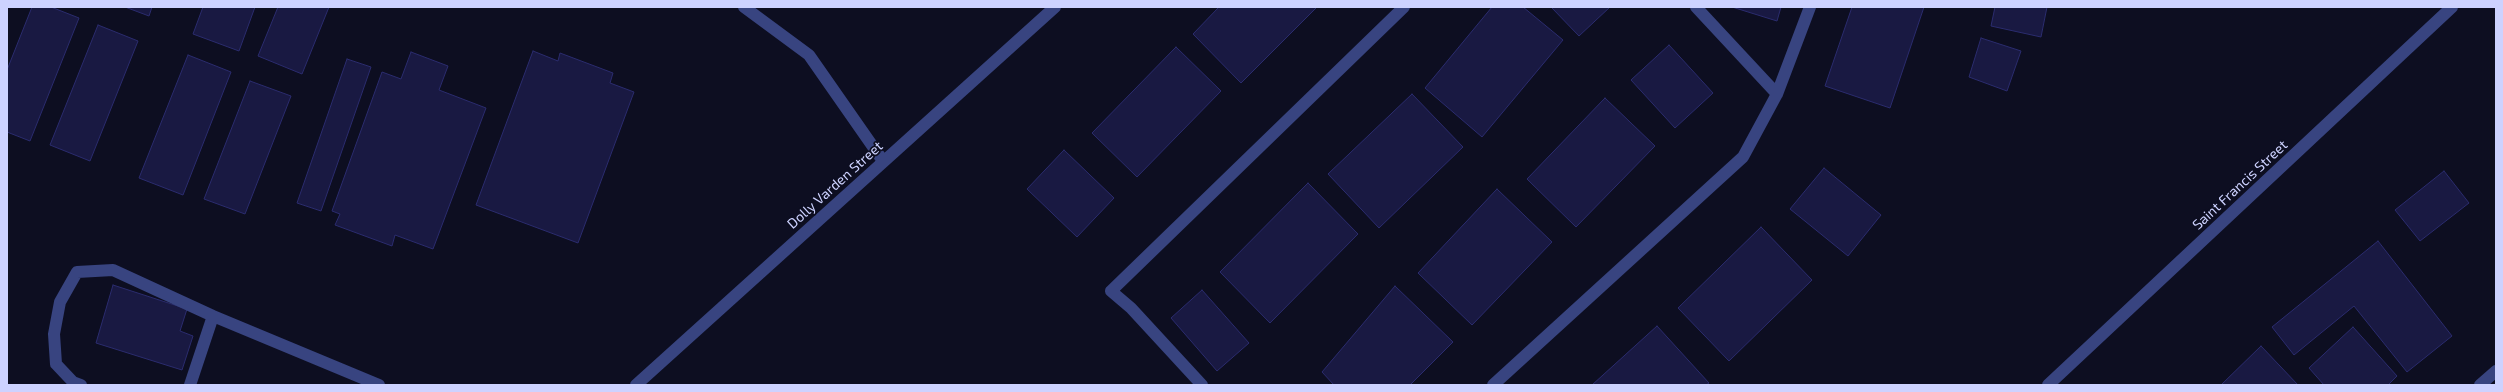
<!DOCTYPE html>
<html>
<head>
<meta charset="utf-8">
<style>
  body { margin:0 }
  #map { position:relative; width:2503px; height:392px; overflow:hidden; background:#0d0e21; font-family:"Exo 2",sans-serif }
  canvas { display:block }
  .frame { position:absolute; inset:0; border:8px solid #cdd2ff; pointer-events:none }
</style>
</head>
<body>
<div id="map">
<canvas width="2503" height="392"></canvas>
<div class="frame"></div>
</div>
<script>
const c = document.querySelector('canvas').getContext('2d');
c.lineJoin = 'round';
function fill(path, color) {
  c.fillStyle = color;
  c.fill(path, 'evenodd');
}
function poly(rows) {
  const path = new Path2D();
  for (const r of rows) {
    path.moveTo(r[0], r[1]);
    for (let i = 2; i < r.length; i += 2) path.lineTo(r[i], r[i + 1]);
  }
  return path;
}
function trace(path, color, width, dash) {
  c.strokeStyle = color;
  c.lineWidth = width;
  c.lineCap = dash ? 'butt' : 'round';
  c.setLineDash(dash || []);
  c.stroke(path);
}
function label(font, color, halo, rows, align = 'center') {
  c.font = font + ' "Exo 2",sans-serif';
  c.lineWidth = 3.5;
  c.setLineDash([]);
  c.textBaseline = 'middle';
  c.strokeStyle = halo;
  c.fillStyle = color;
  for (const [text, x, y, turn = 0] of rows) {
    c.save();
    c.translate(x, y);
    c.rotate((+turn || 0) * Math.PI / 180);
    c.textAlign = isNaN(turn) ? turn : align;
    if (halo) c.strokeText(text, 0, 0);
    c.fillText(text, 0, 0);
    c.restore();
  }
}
const building = poly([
  [32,7,51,7,79,18,30,141,7,132,7,70,32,7],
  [125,7,152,7,149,16,125,7],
  [203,7,255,7,239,51,193,34,203,7],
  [278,7,329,7,302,74,258,56,278,7],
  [1219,7,1317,7,1241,83,1193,34,1219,7],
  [1492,7,1523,7,1563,40,1482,137,1425,88,1492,7],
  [1551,7,1610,7,1579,36,1551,7],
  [1732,7,1781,7,1777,21,1732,7],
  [1852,7,1924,7,1890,108,1825,86,1852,7],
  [1995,7,2047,7,2041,37,1991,26,1995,7],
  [98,25,138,41,90,161,50,145,98,25],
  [1981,38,2021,51,2007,91,1969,77,1981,38],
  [1669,45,1713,93,1675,128,1631,80,1669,45],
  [1176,47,1221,91,1137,177,1092,133,1176,47],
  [533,51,558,61,560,53,613,73,610,83,634,92,578,243,476,205,533,51],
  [411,52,448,66,439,90,486,108,433,249,395,235,392,246,335,225,340,214,332,211,382,72,401,79,411,52],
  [188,55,231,72,183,195,139,178,188,55],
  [347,59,371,67,321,211,297,203,347,59],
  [250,81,291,96,245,214,204,199,250,81],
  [1412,94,1463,147,1379,228,1328,174,1412,94],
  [1605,98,1655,146,1576,227,1527,179,1605,98],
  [1064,150,1114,198,1077,237,1027,189,1064,150],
  [1824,168,1881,215,1848,256,1790,209,1824,168],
  [2444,171,2469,203,2420,241,2395,210,2444,171],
  [1308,183,1358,234,1270,323,1220,272,1308,183],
  [1497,189,1552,242,1472,325,1418,273,1497,189],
  [1761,227,1812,280,1729,361,1678,308,1761,227],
  [2378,241,2452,336,2407,372,2354,306,2294,355,2272,327,2378,241],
  [113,285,187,309,180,331,193,336,182,370,96,343,113,285],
  [1395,286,1453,342,1410,385,1334,385,1322,372,1395,286],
  [1202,290,1249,343,1217,371,1171,318,1202,290],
  [1657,326,1709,383,1706,385,1592,385,1657,326],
  [2353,327,2397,376,2388,385,2324,385,2309,368,2353,327],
  [2261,346,2298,385,2221,385,2261,346]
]);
fill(building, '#191942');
trace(building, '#2b2c6e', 1);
trace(poly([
  [744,7,809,55,883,161],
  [1696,7,1777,94],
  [81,385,73,382,56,364,54,334,60,302,77,272,113,270,213,316,379,385],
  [190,385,213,316],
  [636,385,1055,7],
  [1202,385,1131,308,1111,291,1404,7],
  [1493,385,1743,157,1777,94,1810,7],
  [2048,385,2452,7],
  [2480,385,2496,371]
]), '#384480', 12);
label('14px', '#cdd2ff', '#0d0e21', [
  ["Dolly Varden Street",835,185,-42],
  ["Saint Francis Street",2240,185,-43]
]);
</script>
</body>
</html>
